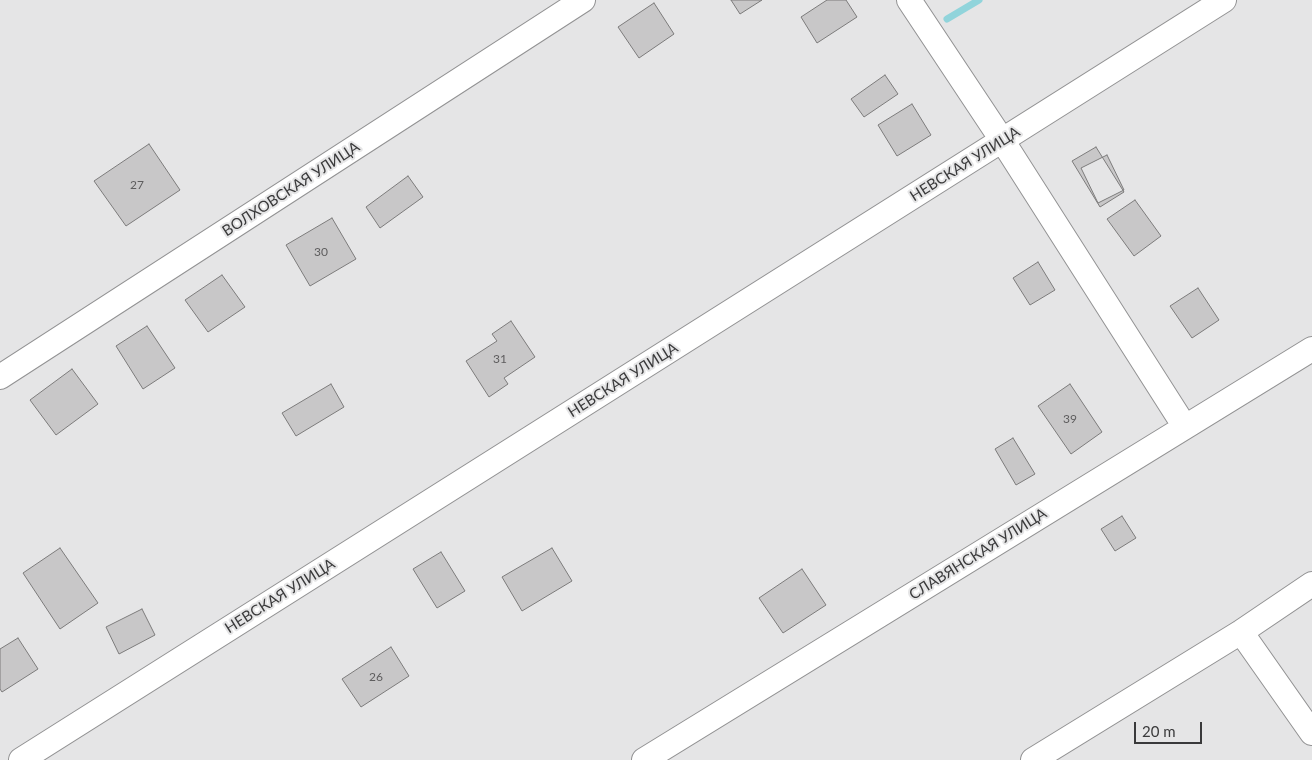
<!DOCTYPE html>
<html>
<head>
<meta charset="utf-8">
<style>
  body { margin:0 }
  #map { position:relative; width:1312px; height:760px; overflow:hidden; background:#e5e5e6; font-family:Lato,sans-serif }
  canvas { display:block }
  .scale { position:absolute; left:1134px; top:722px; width:68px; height:22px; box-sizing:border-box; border:2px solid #3a3a3b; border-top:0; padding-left:6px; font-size:15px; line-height:18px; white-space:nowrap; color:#3a3a3b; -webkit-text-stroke:4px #e5e5e6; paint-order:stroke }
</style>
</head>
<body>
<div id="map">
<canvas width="1312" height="760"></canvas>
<div class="scale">20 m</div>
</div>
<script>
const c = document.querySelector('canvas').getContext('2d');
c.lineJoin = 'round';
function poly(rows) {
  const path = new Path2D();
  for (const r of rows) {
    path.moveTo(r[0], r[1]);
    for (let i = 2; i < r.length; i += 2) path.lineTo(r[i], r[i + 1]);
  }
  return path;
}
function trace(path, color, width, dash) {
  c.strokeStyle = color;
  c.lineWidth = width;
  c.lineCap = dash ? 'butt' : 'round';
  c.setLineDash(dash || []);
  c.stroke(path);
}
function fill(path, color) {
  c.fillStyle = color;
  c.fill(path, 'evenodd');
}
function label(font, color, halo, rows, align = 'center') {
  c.font = font + ' Lato,sans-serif';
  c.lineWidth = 4;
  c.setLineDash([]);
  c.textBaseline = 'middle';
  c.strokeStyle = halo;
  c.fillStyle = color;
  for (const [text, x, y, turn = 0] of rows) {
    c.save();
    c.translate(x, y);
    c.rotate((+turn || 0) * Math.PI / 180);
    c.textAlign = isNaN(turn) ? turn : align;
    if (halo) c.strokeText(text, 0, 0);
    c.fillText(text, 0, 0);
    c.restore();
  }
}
trace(poly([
  [947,19,979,0]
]), '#91d4db', 7);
const building = poly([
  [731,0,762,0,740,14,731,0],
  [827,0,846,0,857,17,817,43,801,17,827,0],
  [654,3,674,34,639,58,618,27,654,3],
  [885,75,898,94,864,117,851,99,885,75],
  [912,104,931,135,897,156,878,125,912,104],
  [149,144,180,190,126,226,94,181,149,144],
  [1096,147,1124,192,1100,207,1072,161,1096,147],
  [1107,155,1124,190,1098,203,1081,168,1107,155],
  [408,176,423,197,380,228,366,207,408,176],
  [1135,200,1161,236,1134,256,1107,219,1135,200],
  [332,218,356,259,310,286,286,245,332,218],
  [1038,262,1055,290,1030,305,1013,278,1038,262],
  [222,275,245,307,208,332,185,300,222,275],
  [1198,288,1219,320,1192,338,1170,306,1198,288],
  [511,321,535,357,504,378,508,384,489,397,466,361,497,341,492,334,511,321],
  [147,326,175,368,143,389,116,346,147,326],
  [72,369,98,404,56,435,30,400,72,369],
  [331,384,344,407,296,436,282,413,331,384],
  [1070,384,1102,432,1071,454,1038,406,1070,384],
  [1013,438,1035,474,1016,485,995,449,1013,438],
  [1122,516,1136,538,1115,551,1101,529,1122,516],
  [60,548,98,603,60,629,23,573,60,548],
  [552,548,572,581,522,611,502,577,552,548],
  [441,552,465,591,437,608,413,569,441,552],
  [802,569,826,605,783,633,759,598,802,569],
  [142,609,155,635,119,654,106,627,142,609],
  [18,638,38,669,2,692,0,689,0,649,18,638],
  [391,647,409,676,361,707,342,679,391,647]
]);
fill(building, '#c8c7c8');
trace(building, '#7c7b7b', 1);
const minor = poly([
  [909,0,1002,140,1185,427],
  [0,377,583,0],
  [1241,632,1312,733],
  [21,760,1224,0],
  [644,760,1312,349],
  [1033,760,1241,632,1312,584]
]);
trace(minor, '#929293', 26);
trace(minor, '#fff', 24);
label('12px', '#5e5d5e', null, [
  ["27",137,185],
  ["30",321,252],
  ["31",500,359],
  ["39",1070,419],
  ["26",376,677]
]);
label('15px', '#3a3a3b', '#e5e5e6', [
  ["НЕВСКАЯ УЛИЦА",965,164,-32],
  ["ВОЛХОВСКАЯ УЛИЦА",291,189,-33],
  ["НЕВСКАЯ УЛИЦА",623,380,-32],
  ["СЛАВЯНСКАЯ УЛИЦА",978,554,-32],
  ["НЕВСКАЯ УЛИЦА",280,596,-32]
]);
</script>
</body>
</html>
